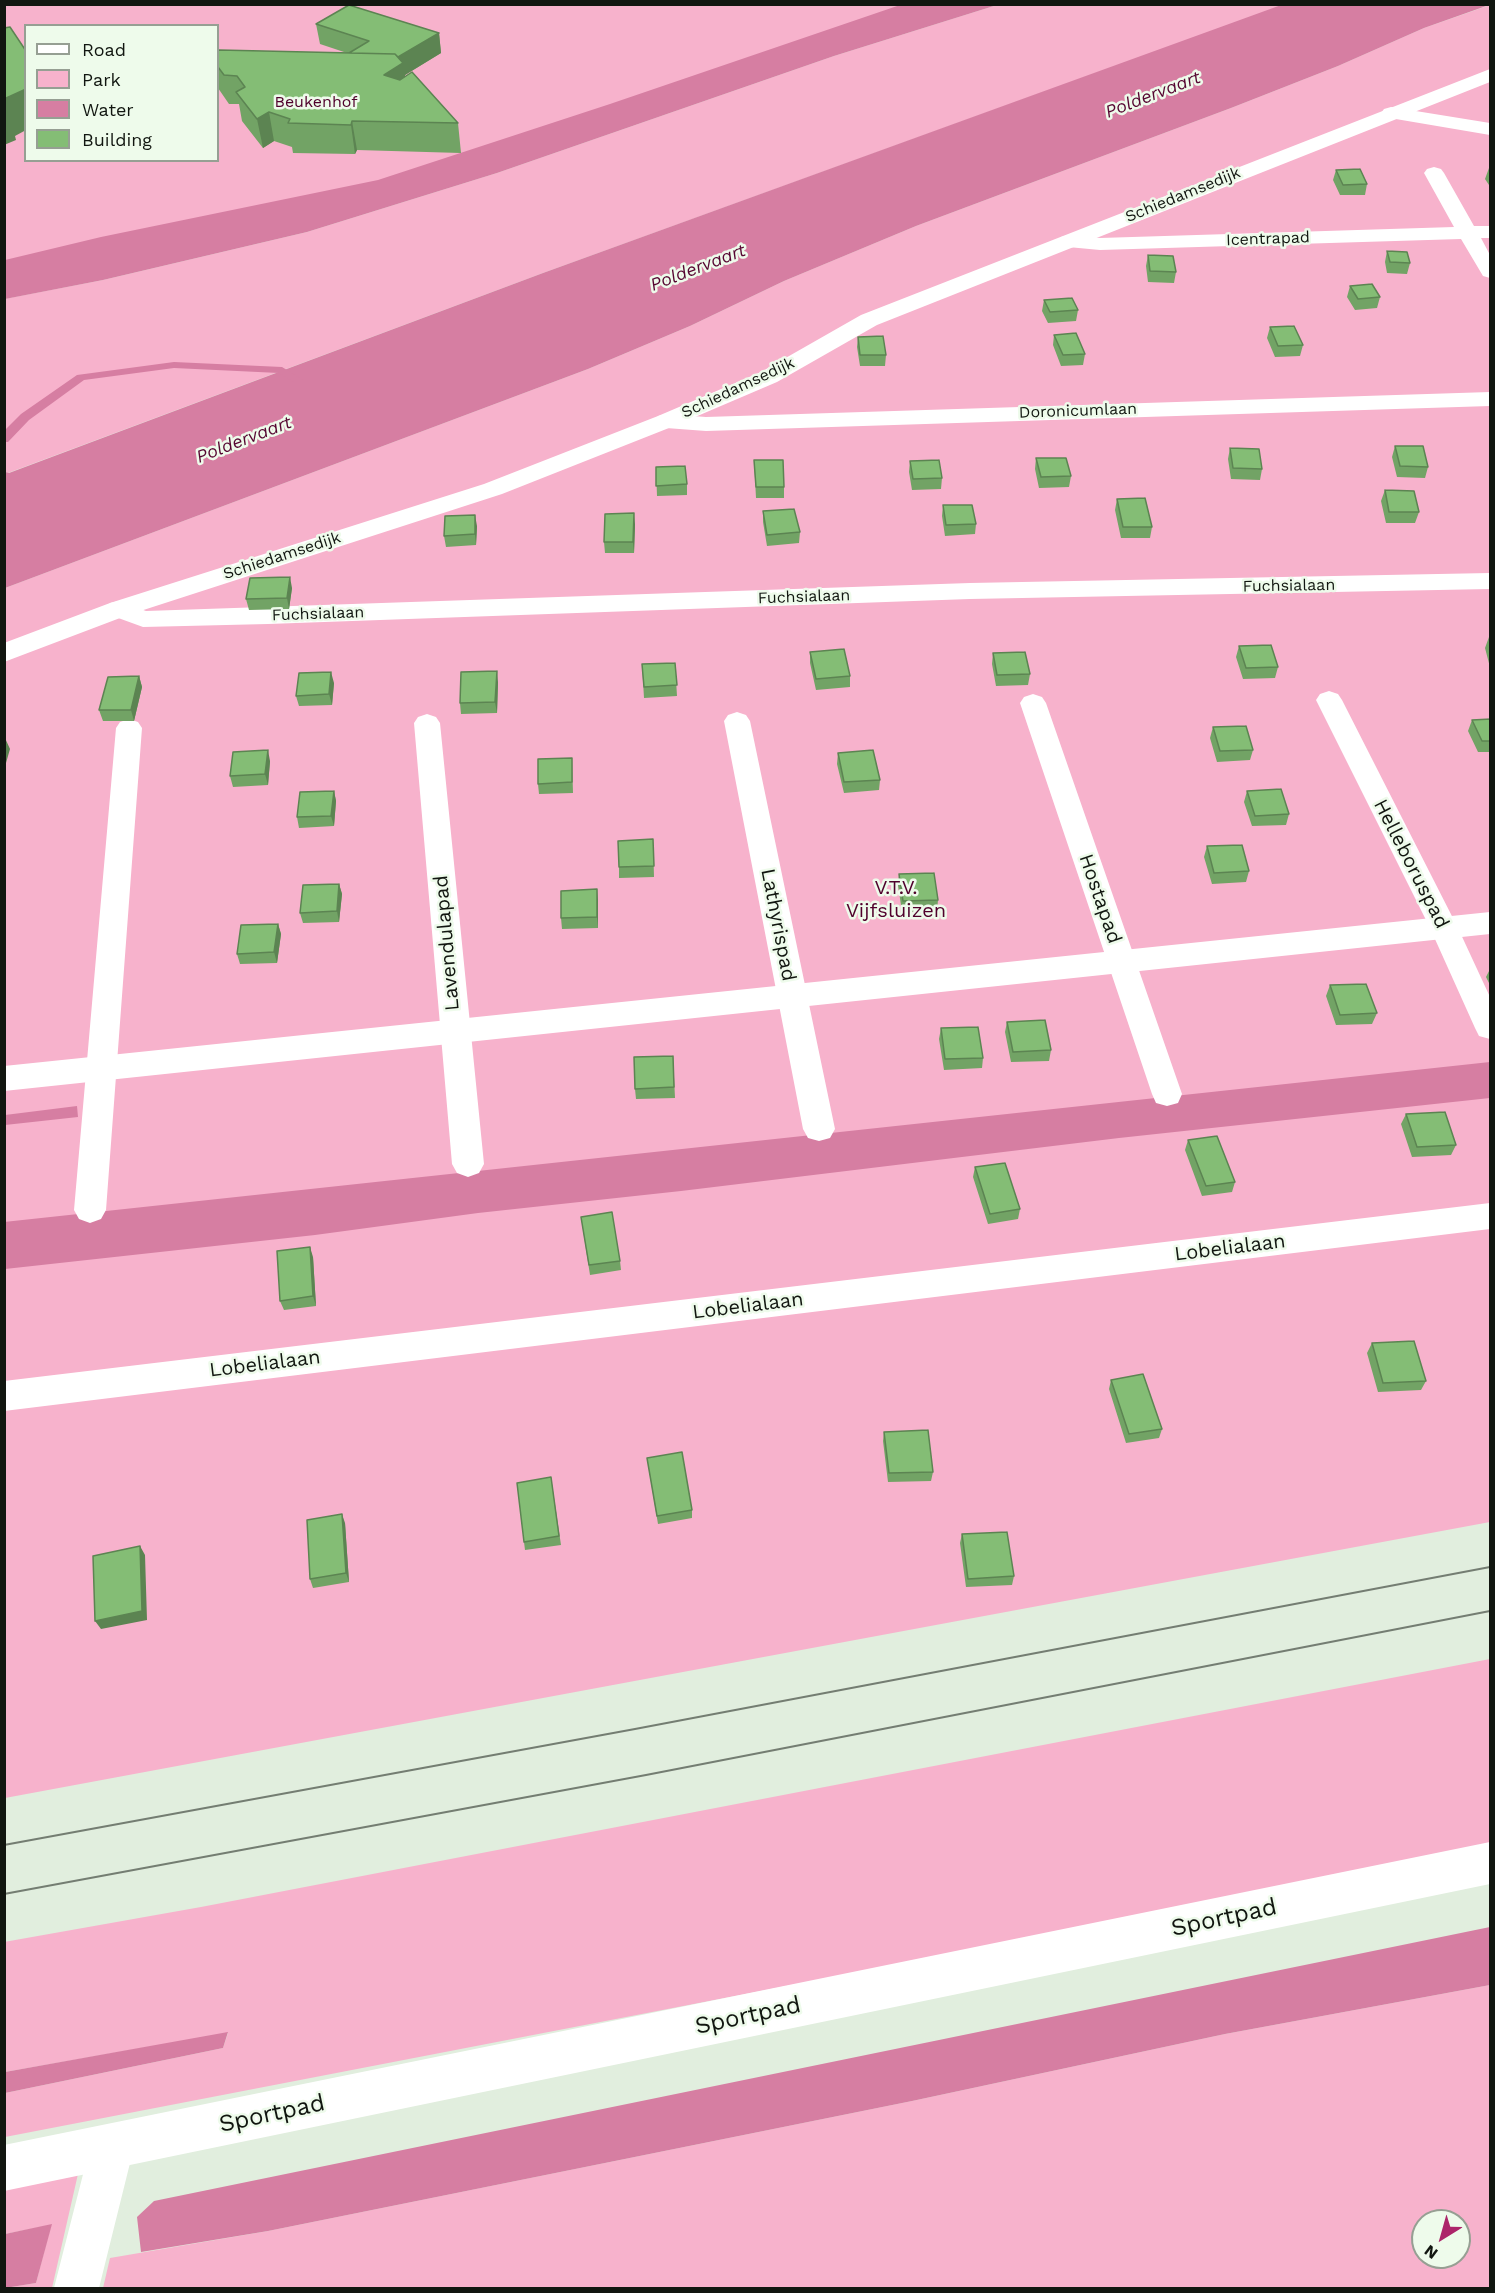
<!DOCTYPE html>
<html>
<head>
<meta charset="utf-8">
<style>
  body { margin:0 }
  #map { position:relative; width:1495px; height:2293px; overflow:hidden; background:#e1eede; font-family:"Work Sans",sans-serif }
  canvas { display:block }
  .frame { position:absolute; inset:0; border:6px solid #111610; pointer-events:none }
  .legend { position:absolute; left:24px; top:24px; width:195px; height:138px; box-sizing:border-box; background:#eefbeb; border:2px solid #969f93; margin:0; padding:8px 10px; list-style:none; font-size:18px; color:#111610 }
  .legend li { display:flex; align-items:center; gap:12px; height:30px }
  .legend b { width:30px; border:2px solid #969f93 }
  .north { position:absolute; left:1411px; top:2209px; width:60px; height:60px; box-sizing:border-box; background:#eefbeb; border:2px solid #969f93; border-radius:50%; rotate:217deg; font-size:16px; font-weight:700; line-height:24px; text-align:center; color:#111610 }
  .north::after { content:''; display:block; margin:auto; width:21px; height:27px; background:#ac256a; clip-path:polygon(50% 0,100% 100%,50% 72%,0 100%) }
</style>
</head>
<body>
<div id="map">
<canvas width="1495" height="2293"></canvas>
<div class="frame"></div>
<ul class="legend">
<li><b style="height:8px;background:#fff"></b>Road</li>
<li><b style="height:16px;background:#f7b2cc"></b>Park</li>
<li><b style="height:16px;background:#d67ea2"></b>Water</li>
<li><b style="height:16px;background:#84bd75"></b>Building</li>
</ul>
<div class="north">N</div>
</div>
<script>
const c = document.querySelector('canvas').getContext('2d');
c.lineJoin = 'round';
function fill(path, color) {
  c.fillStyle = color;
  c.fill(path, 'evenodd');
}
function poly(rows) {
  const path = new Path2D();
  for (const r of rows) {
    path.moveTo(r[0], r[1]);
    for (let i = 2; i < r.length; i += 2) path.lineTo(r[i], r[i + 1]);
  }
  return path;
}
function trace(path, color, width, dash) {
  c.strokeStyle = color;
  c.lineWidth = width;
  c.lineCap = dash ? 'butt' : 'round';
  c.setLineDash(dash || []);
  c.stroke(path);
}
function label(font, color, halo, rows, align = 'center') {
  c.font = font + ' "Work Sans",sans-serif';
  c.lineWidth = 5;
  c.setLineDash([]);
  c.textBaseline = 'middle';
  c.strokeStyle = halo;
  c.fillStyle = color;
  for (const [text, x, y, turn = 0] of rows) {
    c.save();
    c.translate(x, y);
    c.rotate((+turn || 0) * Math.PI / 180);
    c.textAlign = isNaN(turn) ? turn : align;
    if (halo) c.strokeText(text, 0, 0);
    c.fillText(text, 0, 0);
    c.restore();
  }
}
fill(poly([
  [4,5,939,5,347,197,5,268],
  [26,26,218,26,218,160,26,160],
  [997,5,1284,5,543,273,8,473,4,472,4,299,103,280,307,232,497,173,834,56],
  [1490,5,1490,1522,5,1798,5,588,588,369,690,326,784,281,916,226,1231,108,1338,66,1424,28],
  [1490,1659,1490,1844,911,1962,5,2137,5,2093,223,2048,228,2033,5,2072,4,1942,201,1907],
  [1490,1985,1490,2288,103,2288,110,2258,268,2231,912,2101,1225,2034],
  [1423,2221,1459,2221,1459,2257,1423,2257],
  [78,2174,52,2288,4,2288,36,2283,51,2225,5,2234,5,2189]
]), '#f7b2cc');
fill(poly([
  [903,4,997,5,834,56,497,173,307,232,103,280,5,299,5,260,101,237,378,180,610,104],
  [1284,4,1489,5,1424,28,1338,66,1231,108,916,226,784,281,690,326,588,369,5,588,5,472,9,473,543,273],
  [1490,1062,1490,1098,1119,1138,681,1191,478,1213,315,1235,5,1269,4,1222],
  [77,1106,78,1117,5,1125,5,1115],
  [1490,1927,1490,1985,1225,2034,912,2101,268,2231,141,2252,137,2217,154,2201],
  [228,2032,223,2048,5,2093,5,2072],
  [52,2224,36,2283,5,2288,5,2234]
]), '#d67ea2');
fill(poly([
  [174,362,282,367,305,381,303,383,295,383,279,373,174,368,84,380,29,420,8,442,4,442,4,431,21,414,77,375,174,362]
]), '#d67ea2');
fill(poly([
  [1391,107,1490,123,1490,135,1384,117,1381,113,1384,109,1391,107],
  [1434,167,1441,169,1444,173,1474,226,1490,226,1490,238,1481,238,1490,255,1490,278,1483,276,1461,239,1100,250,1068,247,1061,245,1058,241,1061,237,1068,235,1100,238,1454,227,1424,173,1427,169,1434,167],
  [1490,392,1490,406,706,431,666,428,658,426,655,421,658,416,666,414,706,417,1490,392],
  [1490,573,1490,589,970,599,268,624,143,627,110,615,106,609,110,603,119,601,146,611,970,583,1490,573],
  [1329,691,1338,694,1342,700,1458,928,1490,997,1490,1039,1479,1036,1475,1028,1430,928,1316,700,1320,694,1329,691],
  [1033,694,1042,697,1046,703,1182,1094,1178,1103,1167,1106,1156,1103,1152,1094,1020,703,1024,697,1033,694],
  [737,712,746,715,750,721,835,1129,830,1138,819,1141,808,1138,803,1129,724,721,728,715,737,712],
  [427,714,436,717,440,723,484,1164,479,1173,468,1177,457,1173,452,1164,414,723,418,717,427,714],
  [129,719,138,722,142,728,106,1210,101,1219,90,1223,79,1219,74,1210,116,728,120,722,129,719],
  [1490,1203,1490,1229,4,1411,4,1381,1490,1203],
  [112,2125,127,2132,134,2147,99,2288,54,2288,90,2147,97,2132,112,2125]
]), '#fff');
fill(poly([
  [1490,69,1490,82,877,325,777,382,674,426,502,494,128,615,4,662,4,643,110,603,484,484,658,416,761,372,861,315,1490,69],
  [1490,912,1490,934,4,1091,4,1066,1490,912],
  [1490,1842,1490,1884,4,2191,4,2145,1490,1842]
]), '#fff');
trace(poly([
  [4,1845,635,1729,1490,1567],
  [4,1894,646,1775,1490,1611]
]), '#747d72', 2);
fill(poly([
  [316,24,439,33,441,53,405,75,405,76,458,123,461,153,357,150,355,154,293,153,292,147,274,141,263,148,242,121,239,104,229,104,218,88,218,51,347,53,320,44],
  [1489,168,1491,168,1491,188,1485,179],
  [1336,170,1367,184,1365,195,1340,195,1333,180],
  [1387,251,1410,263,1407,274,1387,273,1385,262],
  [1148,255,1176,272,1174,283,1148,282,1146,266],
  [1350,286,1380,297,1377,308,1355,310,1347,297],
  [1044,300,1078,310,1076,321,1048,323,1042,311],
  [1270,327,1303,345,1300,356,1275,357,1267,338],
  [1054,335,1085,354,1083,365,1061,366,1053,345],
  [858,337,886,355,885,366,860,366,857,347],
  [1395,446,1428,467,1425,478,1397,477,1392,457],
  [1230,448,1262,469,1260,480,1231,479,1228,459],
  [1036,458,1071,476,1069,487,1039,488,1035,469],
  [754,460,784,487,784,498,756,498],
  [910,461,942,478,941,489,912,490,909,472],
  [656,467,687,484,687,495,657,496],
  [1385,490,1419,512,1415,523,1386,523,1381,501],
  [1117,499,1152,527,1150,538,1121,538,1115,510],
  [943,505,976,524,975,534,945,536,942,516],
  [763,511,800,532,799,543,767,546,763,522],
  [635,524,634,553,605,553,604,542],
  [477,526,476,545,446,547,444,536],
  [292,588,289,609,249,610,246,599],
  [1489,637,1491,638,1491,671,1485,648],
  [1239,646,1278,667,1275,678,1243,679,1236,657],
  [810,652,850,676,850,687,816,690,810,663],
  [993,653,1030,674,1028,685,996,686,992,664],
  [675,663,677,696,644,698,642,664],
  [139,676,142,687,134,721,103,721,99,710],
  [498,682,497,713,461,714,460,703],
  [334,683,332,705,299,706,296,696],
  [1491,719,1491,752,1478,752,1468,731,1472,720],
  [1213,727,1253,750,1250,760,1217,762,1210,738],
  [838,753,880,780,879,790,844,793,837,764],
  [572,758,573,793,539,794,538,784],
  [270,761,268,785,233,787,230,776],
  [334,791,336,801,334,826,299,828,297,817],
  [1247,791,1289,814,1286,825,1252,826,1244,802],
  [653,839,654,877,619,878,619,867],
  [1207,846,1249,871,1246,882,1212,884,1204,857],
  [899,874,938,900,937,911,902,912,898,885],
  [339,884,342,894,339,922,303,923,300,913],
  [598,900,598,928,562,929,561,918],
  [278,924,281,934,277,963,240,964,237,954],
  [1491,967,1491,987,1486,977],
  [1330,985,1377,1013,1372,1024,1336,1025,1326,996],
  [1007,1022,1051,1050,1049,1061,1011,1062,1005,1032],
  [941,1028,983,1058,982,1068,944,1070,939,1039],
  [673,1056,675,1098,636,1099,635,1089],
  [1406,1114,1456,1145,1451,1155,1412,1157,1401,1124],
  [1188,1140,1235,1182,1232,1192,1202,1196,1185,1150],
  [975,1167,1020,1209,1018,1219,988,1224,973,1177],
  [581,1217,620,1261,621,1270,590,1275],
  [313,1257,316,1306,284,1310,280,1301],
  [1372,1343,1426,1381,1421,1390,1378,1392,1367,1353],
  [1111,1380,1162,1429,1159,1438,1126,1443,1109,1389],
  [884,1432,933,1472,931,1481,888,1482,883,1441],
  [647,1458,692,1510,692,1518,658,1524],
  [551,1477,561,1545,525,1550,524,1542],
  [345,1523,349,1582,313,1588,310,1579],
  [962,1534,1014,1576,1012,1585,966,1587,960,1543]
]), '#72a365');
fill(poly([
  [439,33,441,53,405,75,407,92,384,75,390,62],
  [26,89,26,130,15,136,16,140,4,145,4,99],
  [269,112,274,141,263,148,257,119],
  [352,121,357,150,355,154,351,125],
  [634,513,635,524,634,553,633,542],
  [475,515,477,526,476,545,475,534],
  [290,577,292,588,289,609,287,598],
  [497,671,498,682,497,713,495,702],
  [331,672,334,683,332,705,329,694],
  [139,676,142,687,134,721,131,710],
  [5,738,10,749,4,770,4,742],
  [268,750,270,761,268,785,265,774],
  [334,791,336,801,334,826,331,816],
  [339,884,342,894,339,922,337,911],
  [597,889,598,900,598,928,597,917],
  [278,924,281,934,277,963,274,952],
  [310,1247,313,1257,316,1306,313,1296],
  [342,1514,345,1523,349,1582,346,1573],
  [140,1546,145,1555,147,1620,101,1629,95,1621]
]), '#5c8452');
const building = poly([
  [349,5,439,33,398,57,395,54,349,53,369,41,316,24,349,5],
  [10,27,26,51,26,89,4,99,4,28,10,27],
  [219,50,395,54,403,63,384,75,400,80,412,72,458,123,352,121,351,125,288,123,290,119,269,112,257,119,236,92,245,87,237,76,224,75,218,67,218,51,219,50],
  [1360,169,1367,184,1343,185,1336,170,1360,169],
  [1387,251,1407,252,1410,263,1390,262,1387,251],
  [1148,255,1173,256,1176,272,1150,271,1148,255],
  [1372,284,1380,297,1358,299,1350,286,1372,284],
  [1072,298,1078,310,1050,312,1044,300,1072,298],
  [1294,326,1303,345,1278,346,1270,327,1294,326],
  [1076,333,1085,354,1063,355,1054,335,1076,333],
  [883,336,886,355,860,355,858,337,883,336],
  [1395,446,1423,446,1428,467,1400,466,1395,446],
  [1230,448,1259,449,1262,469,1233,468,1230,448],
  [1036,458,1066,458,1071,476,1041,477,1036,458],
  [754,460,783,460,784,487,756,487,754,460],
  [939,460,942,478,913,479,910,461,939,460],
  [685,466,687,484,656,486,656,467,685,466],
  [1385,490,1414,491,1419,512,1389,512,1385,490],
  [1145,498,1152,527,1123,527,1117,499,1145,498],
  [943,505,972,505,976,524,946,525,943,505],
  [794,509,800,532,767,535,763,511,794,509],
  [634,513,633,542,604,542,605,514,634,513],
  [475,515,475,534,444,536,445,516,475,515],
  [290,577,287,598,246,599,250,578,290,577],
  [1271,645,1278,667,1246,668,1239,646,1271,645],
  [844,649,850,676,816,679,810,652,844,649],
  [1025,652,1030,674,997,675,993,653,1025,652],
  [675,663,677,685,644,687,642,664,675,663],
  [497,671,495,702,460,703,461,672,497,671],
  [331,672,329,694,296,696,299,673,331,672],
  [139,676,131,710,99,710,108,677,139,676],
  [1491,719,1491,741,1482,741,1472,720,1491,719],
  [1246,726,1253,750,1220,751,1213,727,1246,726],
  [268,750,265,774,230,776,233,752,268,750],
  [873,750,880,780,844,782,838,753,873,750],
  [572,758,572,782,538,784,538,759,572,758],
  [1281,789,1289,814,1255,816,1247,791,1281,789],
  [334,791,331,816,297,817,300,792,334,791],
  [653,839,654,866,619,867,618,841,653,839],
  [1242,845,1249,871,1214,873,1207,846,1242,845],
  [934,873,938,900,903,901,899,874,934,873],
  [339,884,337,911,300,913,303,885,339,884],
  [597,889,597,917,561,918,561,891,597,889],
  [278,924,274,952,237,954,241,925,278,924],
  [1366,984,1377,1013,1340,1015,1330,985,1366,984],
  [1045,1020,1051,1050,1013,1052,1007,1022,1045,1020],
  [978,1027,983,1058,945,1059,941,1028,978,1027],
  [673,1056,674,1087,635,1089,634,1057,673,1056],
  [1445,1112,1456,1145,1417,1147,1406,1114,1445,1112],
  [1217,1136,1235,1182,1206,1186,1188,1140,1217,1136],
  [1005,1163,1020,1209,990,1214,975,1167,1005,1163],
  [612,1212,620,1261,589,1265,581,1217,612,1212],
  [310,1247,313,1296,280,1301,277,1251,310,1247],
  [1414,1341,1426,1381,1383,1383,1372,1343,1414,1341],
  [1143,1374,1162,1429,1129,1434,1111,1380,1143,1374],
  [928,1430,933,1472,889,1473,884,1432,928,1430],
  [682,1452,692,1510,657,1516,647,1458,682,1452],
  [551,1477,559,1536,524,1542,517,1483,551,1477],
  [342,1514,346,1573,310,1579,307,1520,342,1514],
  [1007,1532,1014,1576,968,1579,962,1534,1007,1532],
  [140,1546,142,1611,95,1621,93,1556,140,1546]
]);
fill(building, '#84bd75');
trace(building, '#5c8452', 1.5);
label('16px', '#50002c', '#eefbeb', [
  ["Beukenhof",316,102]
]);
label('16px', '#111610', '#eefbeb', [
  ["Schiedamsedijk",1183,195,-22],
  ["Icentrapad",1268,239,-2],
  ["Schiedamsedijk",738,388,-25],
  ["Doronicumlaan",1078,411,-2],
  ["Schiedamsedijk",282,556,-18],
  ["Fuchsialaan",1289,586,-1],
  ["Fuchsialaan",804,597,-2],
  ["Fuchsialaan",318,614,-2]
]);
label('italic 18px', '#560531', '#eefbeb', [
  ["Poldervaart",1153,95,-21],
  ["Poldervaart",698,268,-21],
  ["Poldervaart",244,440,-21]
]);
label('20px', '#111610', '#eefbeb', [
  ["Helleboruspad",1411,864,63],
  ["Hostapad",1100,899,71],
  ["Lathyrispad",778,925,79],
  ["Lavendulapad",447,943,-95],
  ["Lobelialaan",1230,1248,-7],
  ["Lobelialaan",748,1306,-7],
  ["Lobelialaan",265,1364,-7]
]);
label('20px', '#50002c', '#eefbeb', [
  ["V.T.V.",896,888],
  ["Vijfsluizen",896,911]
]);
label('24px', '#111610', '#eefbeb', [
  ["Sportpad",1224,1918,-12],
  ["Sportpad",748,2016,-12],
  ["Sportpad",272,2114,-12]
]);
</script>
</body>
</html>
